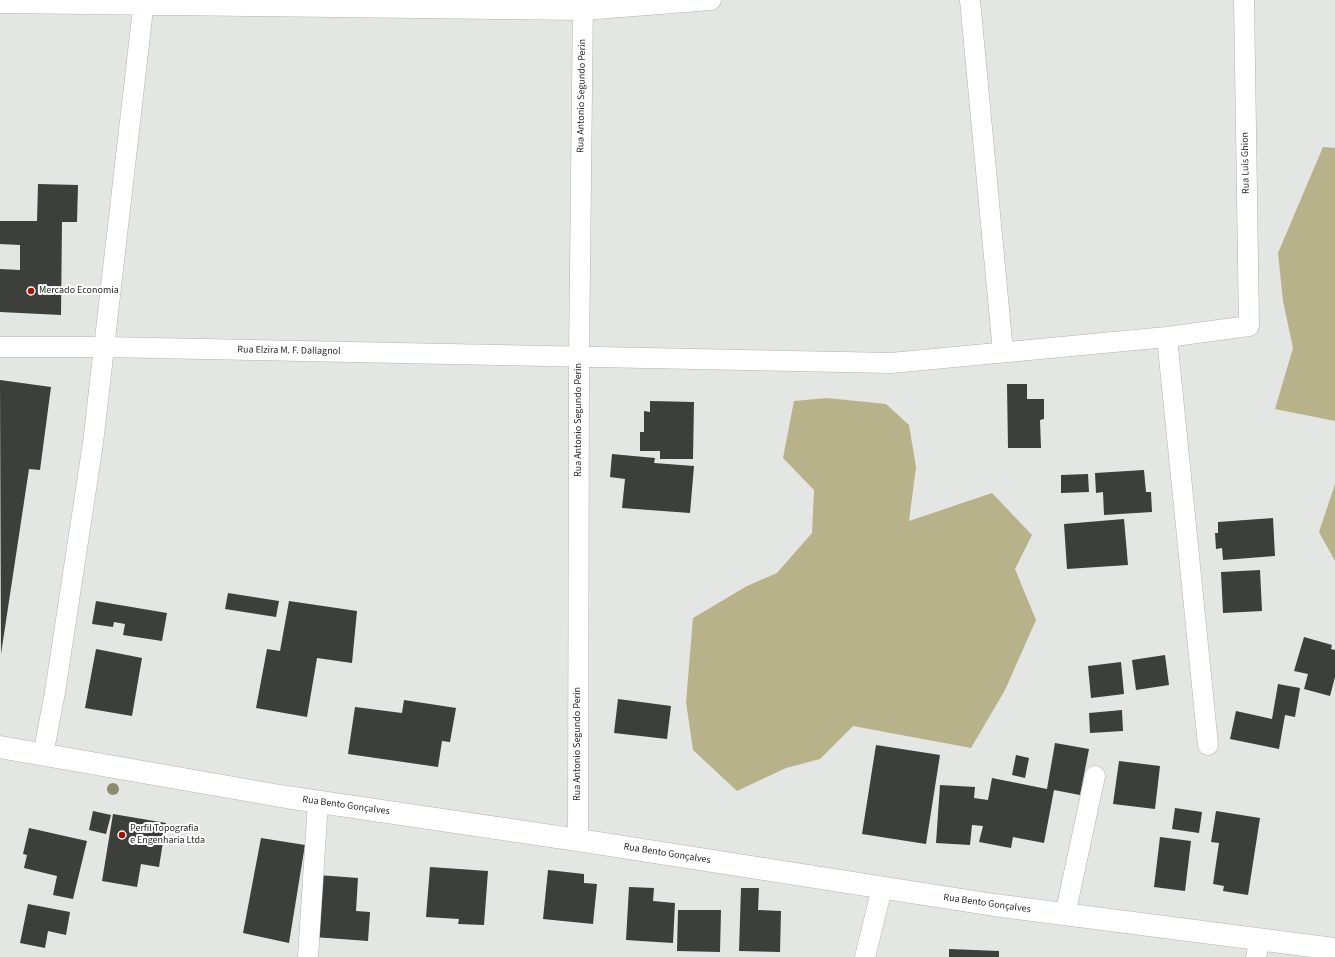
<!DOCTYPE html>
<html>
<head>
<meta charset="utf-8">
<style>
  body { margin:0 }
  canvas { display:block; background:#e3e6e3 }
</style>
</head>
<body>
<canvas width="1335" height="957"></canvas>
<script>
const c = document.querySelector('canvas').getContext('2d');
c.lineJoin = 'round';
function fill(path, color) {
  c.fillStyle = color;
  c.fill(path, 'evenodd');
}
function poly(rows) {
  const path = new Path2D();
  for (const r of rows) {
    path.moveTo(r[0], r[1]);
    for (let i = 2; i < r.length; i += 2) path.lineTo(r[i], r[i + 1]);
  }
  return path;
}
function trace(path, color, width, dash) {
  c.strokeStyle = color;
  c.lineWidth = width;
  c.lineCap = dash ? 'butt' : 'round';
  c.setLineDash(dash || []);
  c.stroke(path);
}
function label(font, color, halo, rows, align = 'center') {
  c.font = font + ' "Source Sans 3",sans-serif';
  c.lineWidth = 4;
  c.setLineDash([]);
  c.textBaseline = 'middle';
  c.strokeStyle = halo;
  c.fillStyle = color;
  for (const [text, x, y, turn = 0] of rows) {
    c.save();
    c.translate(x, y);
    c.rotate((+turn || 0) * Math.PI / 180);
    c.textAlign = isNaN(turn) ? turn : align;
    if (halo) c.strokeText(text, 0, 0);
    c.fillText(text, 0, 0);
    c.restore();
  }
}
fill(poly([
  [1323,147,1335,148,1335,421,1275,409,1293,348,1283,301,1278,253],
  [827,398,886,404,909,425,916,467,909,521,992,493,1032,535,1015,569,1036,620,1005,690,971,748,853,726,820,759,786,768,737,791,693,750,686,702,693,618,747,586,777,573,812,533,814,490,783,458,794,401],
  [1335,484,1335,561,1319,532]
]), '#b8b28a');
fill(poly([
  [38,184,78,185,77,222,62,222,61,315,0,312,0,269,20,270,20,245,0,244,0,221,37,221],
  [0,380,51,387,40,470,29,469,1,654],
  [1007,384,1027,384,1027,399,1044,399,1044,419,1040,420,1041,448,1008,448],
  [650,401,694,402,693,459,660,459,660,451,640,451,640,432,644,432,644,411,650,412],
  [612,454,655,458,654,463,694,466,690,513,622,508,625,479,610,477],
  [1144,470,1146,492,1151,492,1152,512,1104,515,1103,492,1096,493,1095,473],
  [1088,474,1089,492,1061,493,1061,475],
  [1273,518,1275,556,1223,560,1222,548,1216,549,1215,533,1218,533,1218,522],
  [1124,519,1128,565,1067,569,1064,524],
  [1260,570,1262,611,1223,613,1221,572],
  [228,593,279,601,276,617,225,609],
  [96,601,167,613,162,641,123,635,125,624,114,622,113,627,92,624],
  [289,601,357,611,352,663,317,658,307,717,256,708,267,649,280,651],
  [1304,637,1332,645,1331,649,1335,650,1335,677,1330,696,1304,689,1308,674,1294,671],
  [96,649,142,658,132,716,85,708],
  [1165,655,1169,685,1136,690,1132,660],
  [1121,662,1124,694,1091,698,1088,666],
  [1278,684,1300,688,1295,717,1285,715,1279,749,1230,739,1236,711,1272,719],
  [618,699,671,706,667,739,614,733],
  [404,700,456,708,450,742,442,741,438,767,348,754,355,707,402,713],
  [1122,710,1123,731,1090,733,1089,713],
  [1055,743,1089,749,1080,795,1054,790,1044,843,1013,837,1011,848,979,842,983,826,972,825,970,845,936,843,940,785,975,787,974,798,988,800,992,778,1047,789],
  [876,745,940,755,926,844,862,834],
  [1016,755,1029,758,1025,778,1012,775],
  [1119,761,1160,766,1155,809,1113,804],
  [1175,808,1202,812,1199,833,1172,829],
  [93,811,111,815,106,834,89,830],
  [1216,811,1260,818,1248,895,1223,891,1224,886,1213,884,1219,843,1211,842],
  [113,814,166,823,159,867,141,864,137,887,102,881],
  [29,828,87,841,73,899,53,895,57,876,24,868,27,855,23,854],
  [1160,837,1191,841,1185,891,1154,887],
  [261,838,305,845,289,943,243,933],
  [430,867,488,871,484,925,458,924,459,919,426,917],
  [548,870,584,874,584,883,597,884,593,924,543,919],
  [318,875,358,878,356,911,370,912,368,941,314,937],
  [629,887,654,888,653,901,675,903,673,943,626,940],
  [741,888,759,888,758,910,781,911,780,952,739,951],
  [28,904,70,912,66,935,48,931,45,948,20,943],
  [678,910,721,910,720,952,677,951],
  [949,949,999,951,999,957,949,957]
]), '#3d3f3b');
const minor = poly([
  [970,0,1003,352],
  [0,3,583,10,711,0],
  [1167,337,1208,745],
  [0,347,105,347,891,363,1167,337,1249,326,1244,0],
  [43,755,55,692,93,443,144,0],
  [578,840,579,358,583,0],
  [1065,915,1095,776],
  [308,957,318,802],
  [865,957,882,888],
  [1256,957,1260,939]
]);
const tertiary = poly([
  [0,747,286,797,578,840,994,905,1335,949]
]);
trace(minor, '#b0b4b1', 21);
trace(tertiary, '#b0b4b1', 23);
trace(minor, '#fff', 20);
trace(tertiary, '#fff', 22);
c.fillStyle = '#8d8b6e';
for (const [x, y] of [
  [113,789]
]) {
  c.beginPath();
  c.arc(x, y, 6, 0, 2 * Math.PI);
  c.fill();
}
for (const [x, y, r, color] of [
  [31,291,4,"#a51103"],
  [122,835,4,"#a51103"]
]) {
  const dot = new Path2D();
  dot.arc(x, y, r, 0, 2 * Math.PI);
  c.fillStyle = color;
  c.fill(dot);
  trace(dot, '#fff', 1.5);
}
label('10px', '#292a29', '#fff', [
  ["Rua Antonio Segundo Perin",582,96,-89],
  ["Rua Luis Ghion",1246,163,-91],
  ["Rua Elzira M. F. Dallagnol",289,351,1],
  ["Rua Antonio Segundo Perin",579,420,-90],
  ["Rua Antonio Segundo Perin",578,744,-90],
  ["Rua Bento Gonçalves",346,806,8],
  ["Rua Bento Gonçalves",667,854,9],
  ["Rua Bento Gonçalves",987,904,8]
]);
label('10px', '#292a29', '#fff', [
  ["Mercado Economia",39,291],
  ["Perfil Topografia",130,829],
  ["e Engenharia Ltda",130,841]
], 'left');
</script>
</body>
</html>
